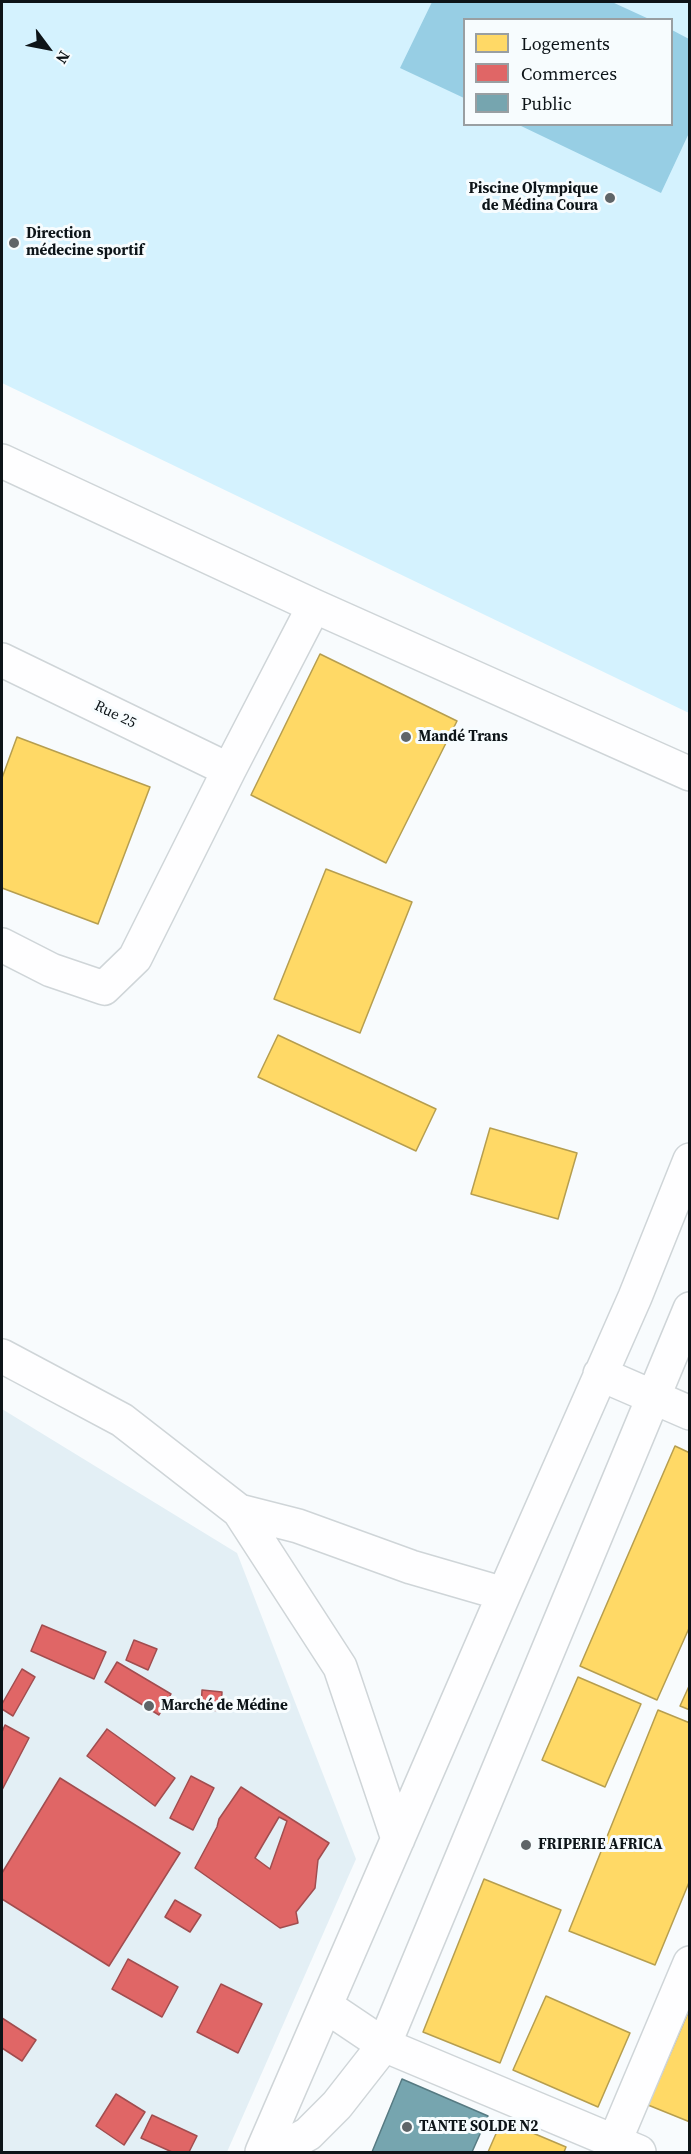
<!DOCTYPE html>
<html>
<head>
<meta charset="utf-8">
<style>
  body { margin:0 }
  #map { position:relative; width:691px; height:2154px; overflow:hidden; background:#f8fbfd; font-family:"Source Serif 4",serif }
  canvas { display:block }
  .frame { position:absolute; inset:0; border:3px solid #0d1418; pointer-events:none }
  .legend { position:absolute; left:463px; top:18px; width:210px; height:108px; box-sizing:border-box; background:#f7fcfe; border:2px solid #999fa2; margin:0; padding:8px 10px; list-style:none; font-size:18px; color:#0d1418 }
  .legend li { display:flex; align-items:center; gap:12px; height:30px }
  .legend b { width:30px; border:2px solid #999fa2 }
  .north { position:absolute; left:18px; top:18px; width:60px; height:60px; -webkit-text-stroke:4px #f7fcfe; paint-order:stroke; rotate:122deg; font-size:16px; font-weight:700; line-height:24px; text-align:center; color:#0d1418 }
  .north::after { content:''; display:block; margin:auto; width:21px; height:27px; background:#0d1418; clip-path:polygon(50% 0,100% 100%,50% 72%,0 100%) }
</style>
</head>
<body>
<div id="map">
<canvas width="691" height="2154"></canvas>
<div class="frame"></div>
<ul class="legend">
<li><b style="height:16px;background:#ffd966"></b>Logements</li>
<li><b style="height:16px;background:#e06666"></b>Commerces</li>
<li><b style="height:16px;background:#76a5af"></b>Public</li>
</ul>
<div class="north">N</div>
</div>
<script>
const c = document.querySelector('canvas').getContext('2d');
c.lineJoin = 'round';
function fill(path, color) {
  c.fillStyle = color;
  c.fill(path, 'evenodd');
}
function poly(rows) {
  const path = new Path2D();
  for (const r of rows) {
    path.moveTo(r[0], r[1]);
    for (let i = 2; i < r.length; i += 2) path.lineTo(r[i], r[i + 1]);
  }
  return path;
}
function trace(path, color, width, dash) {
  c.strokeStyle = color;
  c.lineWidth = width;
  c.lineCap = dash ? 'butt' : 'round';
  c.setLineDash(dash || []);
  c.stroke(path);
}
function label(font, color, halo, rows, align = 'center') {
  c.font = font + ' "Source Serif 4",serif';
  c.lineWidth = 6;
  c.setLineDash([]);
  c.textBaseline = 'middle';
  c.strokeStyle = halo;
  c.fillStyle = color;
  for (const [text, x, y, turn = 0] of rows) {
    c.save();
    c.translate(x, y);
    c.rotate((+turn || 0) * Math.PI / 180);
    c.textAlign = isNaN(turn) ? turn : align;
    if (halo) c.strokeText(text, 0, 0);
    c.fillText(text, 0, 0);
    c.restore();
  }
}
fill(poly([
  [2,1409,237,1553,356,1859,227,2152,2,2152]
]), '#e3eff5');
fill(poly([
  [2,2,689,2,689,713,2,383],
  [464,20,672,20,672,124,464,124]
]), '#d4f2fe');
fill(poly([
  [432,2,612,2,649,19,464,20,464,98,400,68],
  [672,30,689,39,689,133,661,193,519,125,672,124]
]), '#97cee4');
const homes = poly([
  [320,654,457,721,386,863,251,795,320,654],
  [17,737,150,787,98,924,2,888,2,778,17,737],
  [326,869,412,902,360,1033,274,999,326,869],
  [278,1035,436,1109,416,1151,258,1077,278,1035],
  [490,1128,577,1153,558,1219,471,1194,490,1128],
  [675,1446,690,1453,690,1626,657,1700,580,1666,675,1446],
  [578,1677,641,1704,605,1787,542,1760,578,1677],
  [690,1684,690,1710,680,1706,690,1684],
  [658,1710,690,1723,690,1880,655,1965,569,1931,658,1710],
  [484,1879,561,1910,500,2063,423,2032,484,1879],
  [546,1996,630,2033,598,2107,513,2070,546,1996],
  [690,2008,690,2122,648,2105,690,2008],
  [502,2120,566,2147,564,2152,488,2152,502,2120]
]);
fill(homes, '#ffd966');
trace(homes, '#b69e4f', 1.5);
const shops = poly([
  [42,1625,106,1652,94,1679,31,1651,42,1625],
  [134,1640,157,1649,148,1670,126,1660,134,1640],
  [117,1662,171,1694,159,1715,105,1682,117,1662],
  [22,1669,35,1677,13,1716,2,1709,2,1704,22,1669],
  [202,1690,222,1692,221,1711,201,1709,202,1690],
  [5,1725,29,1738,2,1790,2,1732,5,1725],
  [107,1729,175,1778,155,1806,87,1756,107,1729],
  [191,1776,214,1788,193,1830,170,1818,191,1776],
  [60,1778,180,1853,109,1966,2,1899,2,1873,60,1778],
  [241,1787,329,1843,318,1860,315,1888,296,1912,298,1923,280,1928,195,1868,217,1827,219,1819,241,1787],
  [279,1817,287,1821,270,1869,255,1858,279,1817],
  [175,1900,201,1915,190,1932,165,1917,175,1900],
  [128,1959,178,1987,162,2017,112,1989,128,1959],
  [221,1984,262,2004,238,2053,197,2032,221,1984],
  [2,2018,36,2040,22,2061,2,2048,2,2018],
  [116,2094,145,2112,124,2145,96,2126,116,2094],
  [152,2115,197,2136,189,2152,172,2152,141,2138,152,2115]
]);
fill(shops, '#e06666');
trace(shops, '#a14d4f', 1.5);
const public = poly([
  [402,2079,488,2116,472,2152,372,2152,402,2079]
]);
fill(public, '#76a5af');
trace(public, '#567a82', 1.5);
const minor = poly([
  [2,461,314,606,690,774],
  [2,660,229,770],
  [2,945,51,970,104,988,135,958,229,770,314,606],
  [2,1356,122,1420,239,1511,340,1667,398,1839],
  [600,1374,690,1413],
  [239,1511,298,1526,411,1567,504,1594],
  [326,2006,384,2045,639,2152],
  [614,2143,690,1963],
  [262,2152,504,1594,635,1297,690,1160],
  [275,2152,308,2134,337,2105,384,2045,690,1309]
]);
trace(minor, '#cfd5d8', 36);
trace(minor, '#fefeff', 33);
for (const [x, y, r, color] of [
  [610,198,6,"#5f6568"],
  [14,243,6,"#5f6568"],
  [406,737,6,"#5f6568"],
  [149,1706,6,"#5f6568"],
  [526,1845,6,"#5f6568"],
  [407,2127,6,"#5f6568"]
]) {
  const dot = new Path2D();
  dot.arc(x, y, r, 0, 2 * Math.PI);
  c.fillStyle = color;
  c.fill(dot);
  trace(dot, '#f7fcfe', 2);
}
label('bold 15px', '#0d1418', '#f7fcfe', [
  ["Piscine Olympique",598,189,"right"],
  ["de Médina Coura",598,206,"right"],
  ["Direction",26,234],
  ["médecine sportif",26,251],
  ["Mandé Trans",418,737],
  ["Marché de Médine",161,1706],
  ["FRIPERIE AFRICA",538,1845],
  ["TANTE SOLDE N2",419,2127]
], 'left');
label('15px', '#0d1418', '#f7fcfe', [
  ["Rue 25",115,715,26]
]);
</script>
</body>
</html>
